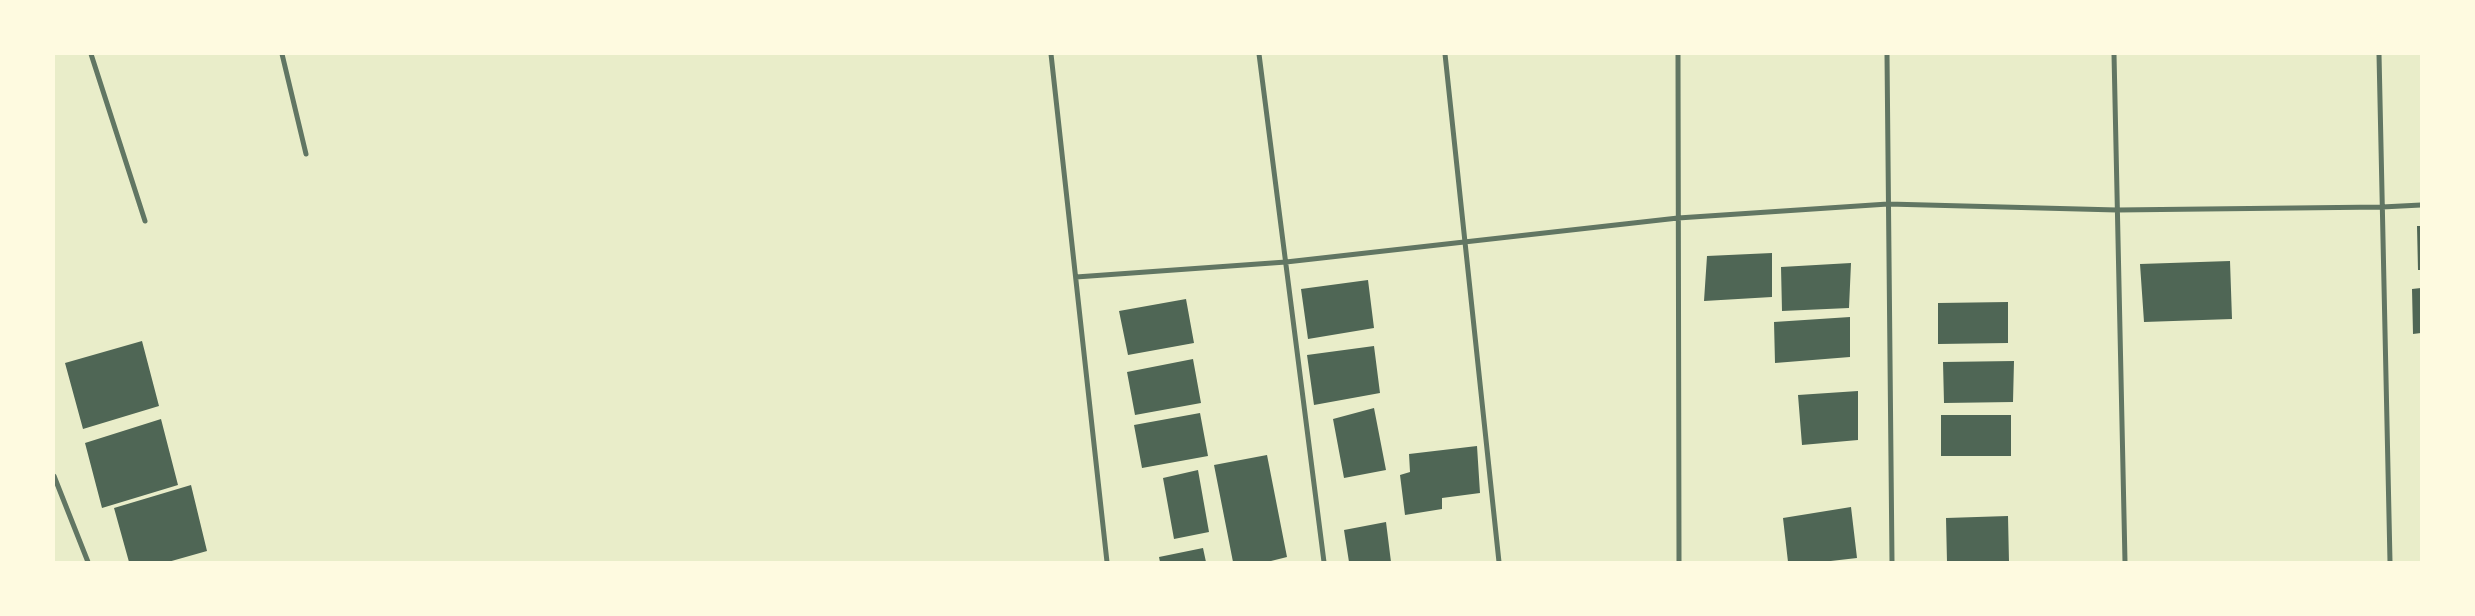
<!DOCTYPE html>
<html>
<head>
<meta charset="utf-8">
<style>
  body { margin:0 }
  #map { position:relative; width:2475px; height:616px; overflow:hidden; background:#e9edc9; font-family:Figtree,sans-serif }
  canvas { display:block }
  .frame { position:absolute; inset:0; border:55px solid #fefae0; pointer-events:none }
</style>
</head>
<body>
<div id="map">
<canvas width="2475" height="616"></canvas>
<div class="frame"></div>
</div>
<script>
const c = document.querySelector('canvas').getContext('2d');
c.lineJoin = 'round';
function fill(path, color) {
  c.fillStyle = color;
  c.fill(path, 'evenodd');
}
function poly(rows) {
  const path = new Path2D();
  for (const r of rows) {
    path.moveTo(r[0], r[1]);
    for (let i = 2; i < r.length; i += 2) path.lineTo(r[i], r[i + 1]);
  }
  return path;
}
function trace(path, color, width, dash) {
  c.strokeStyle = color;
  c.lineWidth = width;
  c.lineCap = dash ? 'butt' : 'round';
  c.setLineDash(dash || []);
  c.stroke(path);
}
fill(poly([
  [2417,226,2421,226,2421,270,2418,270],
  [1772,253,1772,297,1704,301,1707,256],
  [2230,261,2232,319,2144,322,2140,264],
  [1851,263,1849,308,1782,311,1781,267],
  [1368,280,1374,328,1308,339,1301,289],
  [2421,288,2421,333,2413,334,2412,289],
  [1186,299,1194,343,1128,355,1119,311],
  [2008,302,2008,343,1938,344,1938,303],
  [1850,317,1850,357,1775,363,1774,322],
  [142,341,159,406,83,429,65,363],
  [1374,346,1380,393,1314,405,1307,355],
  [1193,359,1201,403,1135,415,1127,372],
  [2014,361,2013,402,1944,403,1943,362],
  [1858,391,1858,440,1802,445,1798,395],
  [1374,408,1386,470,1344,478,1333,419],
  [1200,413,1208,456,1142,468,1134,425],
  [1941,415,2011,415,2011,456,1941,456],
  [161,419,178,485,102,508,85,443],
  [1477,446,1480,493,1442,498,1442,509,1405,515,1400,475,1410,472,1409,454],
  [1267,455,1287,557,1267,562,1233,562,1214,465],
  [1198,470,1209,532,1174,539,1163,478],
  [191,485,207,551,168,562,129,562,114,508],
  [1851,507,1857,558,1822,562,1788,562,1783,518],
  [2008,516,2009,562,1947,562,1946,518],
  [1386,522,1391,562,1349,562,1344,530],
  [1203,548,1206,562,1160,562,1159,557]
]), '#4f6655');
trace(poly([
  [91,54,145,221],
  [282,54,306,154],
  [1051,54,1107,562],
  [1259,54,1324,562],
  [1445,54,1499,562],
  [1678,54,1679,562],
  [1887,54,1892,562],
  [2114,54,2125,562],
  [2379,54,2390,562],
  [1076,277,1286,262,1678,218,1888,204,2117,210,2382,207,2421,205],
  [54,476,88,562]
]), '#617663', 5);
</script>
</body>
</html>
